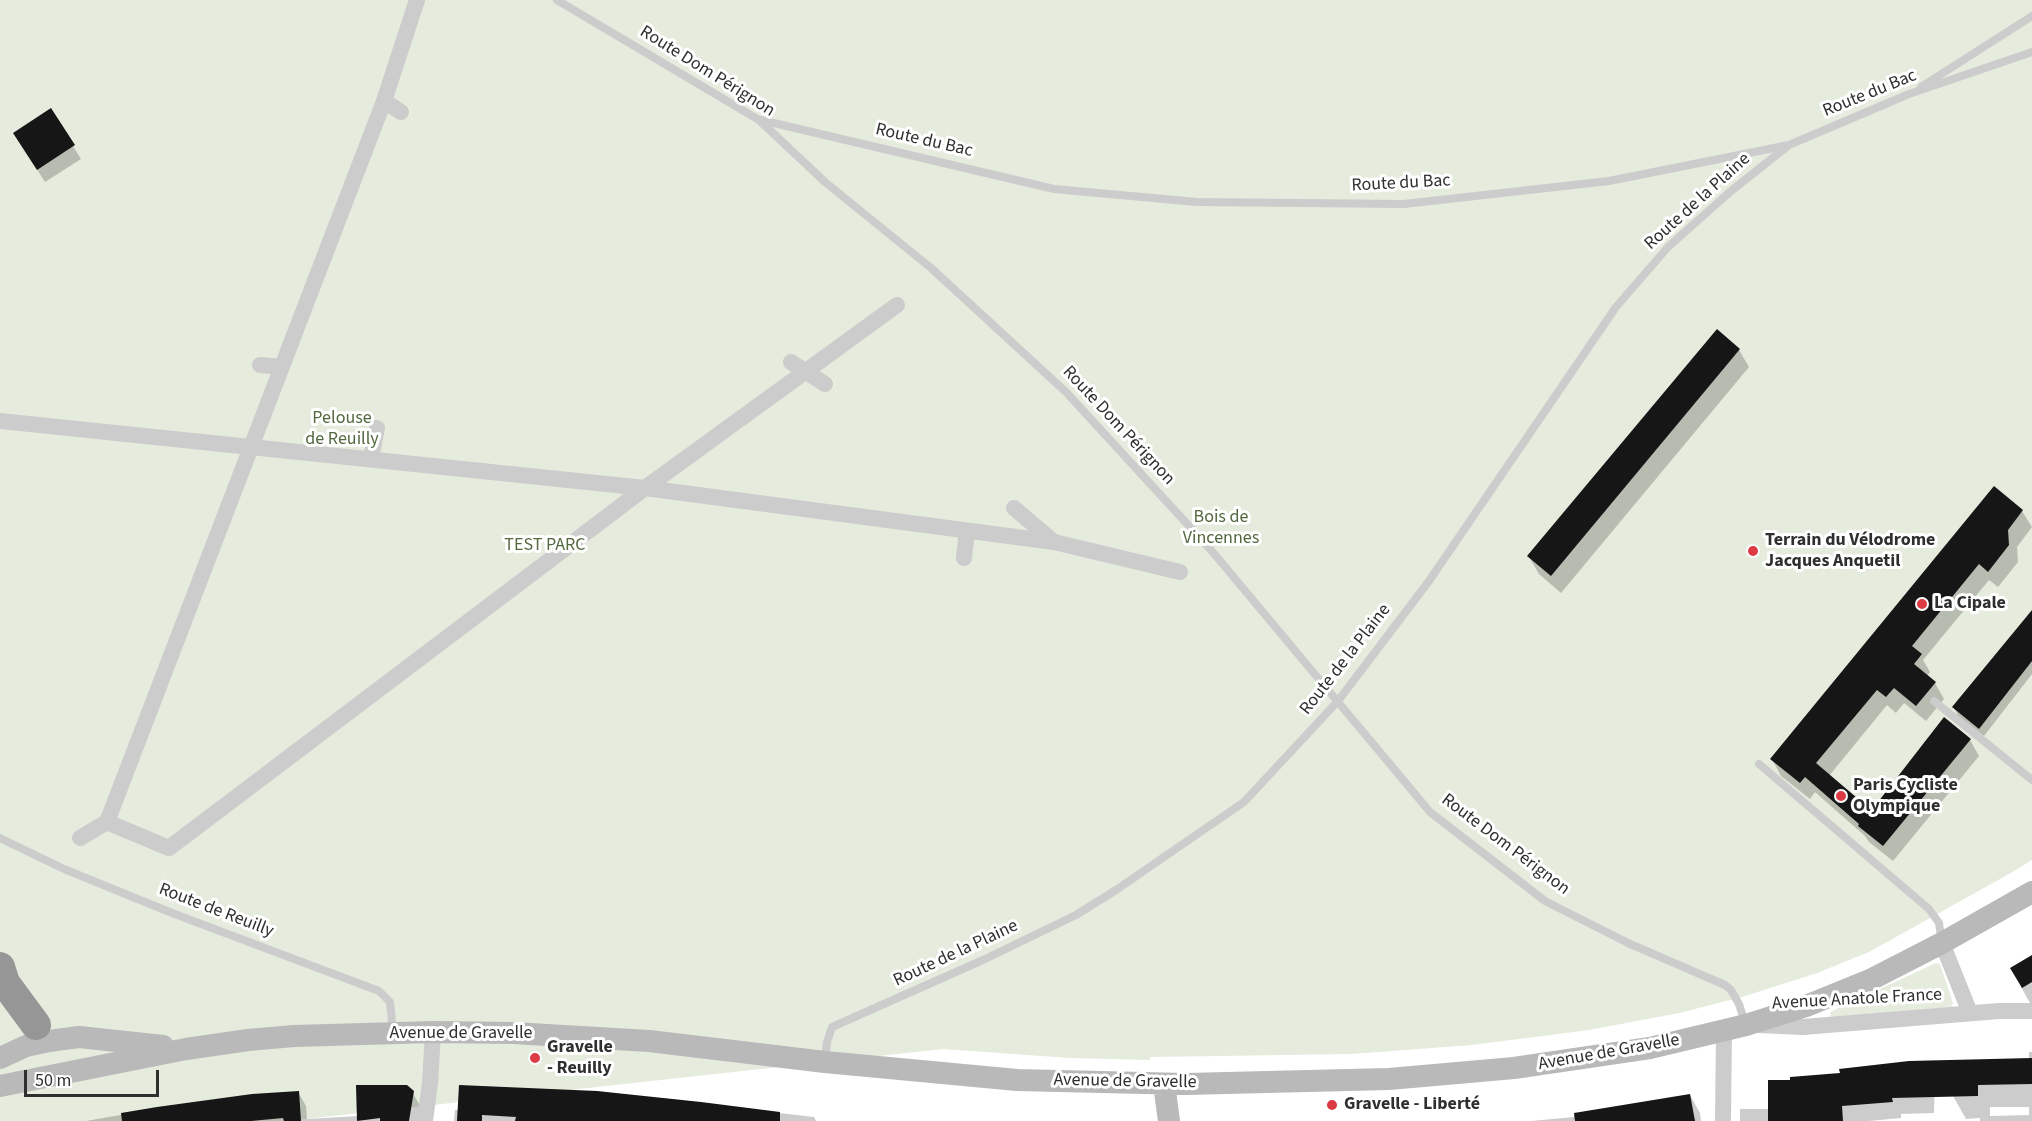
<!DOCTYPE html>
<html>
<head>
<meta charset="utf-8">
<style>
  body { margin:0 }
  #map { position:relative; width:2032px; height:1121px; overflow:hidden; background:#fff; font-family:"Source Sans 3",sans-serif }
  canvas { display:block }
  .scale { position:absolute; left:24px; top:1070px; width:135px; height:27px; box-sizing:border-box; border:3px solid #2f2f2f; border-top:0; padding-left:8px; font-size:18px; line-height:21px; white-space:nowrap; color:#2f2f2f; -webkit-text-stroke:4px #fff; paint-order:stroke }
</style>
</head>
<body>
<div id="map">
<canvas width="2032" height="1121"></canvas>
<div class="scale">50 m</div>
</div>
<script>
const c = document.querySelector('canvas').getContext('2d');
c.lineJoin = 'round';
function fill(path, color) {
  c.fillStyle = color;
  c.fill(path, 'evenodd');
}
function poly(rows) {
  const path = new Path2D();
  for (const r of rows) {
    path.moveTo(r[0], r[1]);
    for (let i = 2; i < r.length; i += 2) path.lineTo(r[i], r[i + 1]);
  }
  return path;
}
function trace(path, color, width, dash) {
  c.strokeStyle = color;
  c.lineWidth = width;
  c.lineCap = dash ? 'butt' : 'round';
  c.setLineDash(dash || []);
  c.stroke(path);
}
function label(font, color, halo, rows, align = 'center') {
  c.font = font + ' "Source Sans 3",sans-serif';
  c.lineWidth = 6;
  c.setLineDash([]);
  c.textBaseline = 'middle';
  c.strokeStyle = halo;
  c.fillStyle = color;
  for (const [text, x, y, turn = 0] of rows) {
    c.save();
    c.translate(x, y);
    c.rotate((+turn || 0) * Math.PI / 180);
    c.textAlign = isNaN(turn) ? turn : align;
    if (halo) c.strokeText(text, 0, 0);
    c.fillText(text, 0, 0);
    c.restore();
  }
}
fill(poly([
  [0,0,2032,0,2032,860,2009,874,1869,952,1817,973,1742,997,1679,1013,1589,1030,1472,1045,1351,1054,1150,1057,1150,1060,1070,1058,943,1049,287,1121,0,1121],
  [1936,963,1940,964,1953,1003,1951,1007,1831,1017,1830,1013,1832,1011]
]), '#e5ebdd');
fill(poly([
  [51,111,81,159,45,182,23,147],
  [1739,350,1749,367,1561,593,1539,574,1529,557],
  [1994,488,2022,511,2032,527,2017,547,2018,562,1998,587,1989,580,1923,660,1930,672,1927,676,1935,683,1944,699,1926,721,1904,703,1896,713,1887,705,1829,776,1870,812,1970,740,1979,756,1893,861,1869,842,1865,836,1815,792,1810,799,1781,776,1772,759],
  [2032,611,2032,674,1984,736,1958,716,1954,707],
  [2032,957,2032,1003,2030,1003,2021,987,2020,982],
  [2029,1052,2032,1052,2032,1121,1980,1121,1980,1118,1966,1119,1953,1096,2029,1060],
  [1990,1107,2029,1107,2029,1115,1990,1116],
  [1935,1078,1934,1113,1901,1114,1901,1118,1869,1121,1740,1121,1740,1109,1769,1109],
  [298,1092,306,1106,307,1119,358,1116,412,1092,421,1107,419,1121,86,1121,195,1102],
  [615,1094,814,1117,816,1121,454,1121,455,1110],
  [1690,1095,1700,1113,1701,1121,1531,1121,1574,1117,1574,1115]
]), '#0003');
fill(poly([
  [51,108,75,145,37,170,13,133],
  [1717,329,1740,349,1551,576,1527,556],
  [1994,486,2023,510,2008,530,2009,545,1988,572,1979,564,1912,646,1922,654,1914,664,1936,682,1916,706,1894,688,1886,697,1877,690,1816,763,1870,809,1877,800,1878,802,1944,717,1971,739,1883,846,1858,826,1859,824,1805,777,1800,783,1770,759],
  [2032,610,2032,661,1979,729,1952,707],
  [2032,955,2032,982,2022,988,2010,968],
  [2032,1058,2032,1084,1978,1085,1978,1096,1892,1098,1893,1102,1842,1106,1843,1121,1768,1121,1768,1080,1790,1080,1790,1077,1840,1073,1839,1069,1909,1061],
  [356,1085,407,1085,414,1091,409,1121,380,1121,380,1118,357,1121],
  [459,1085,597,1091,701,1102,780,1112,780,1121,515,1121,516,1117,482,1115,482,1121,457,1121],
  [299,1091,301,1121,284,1121,283,1118,251,1121,122,1121,121,1113,157,1107,252,1094],
  [1690,1094,1695,1121,1575,1121,1574,1113]
]), '#161616');
trace(poly([
  [557,0,759,120,825,182,931,268,1066,392,1211,550,1430,812,1545,901,1628,943,1725,985,1731,990,1739,1004,1745,1023],
  [1921,87,2032,16],
  [761,120,1054,189,1197,202,1404,204,1609,181,1789,145,1909,94,2032,52],
  [1934,701,2032,780],
  [1759,764,1929,909,1939,923,1942,943],
  [0,838,64,869,172,913,379,991,390,1002,393,1032],
  [825,1062,827,1042,832,1027,983,960,1076,915,1116,890,1244,802,1338,701,1429,581,1616,307,1668,247,1731,191,1789,145]
]), '#ccc', 8);
trace(poly([
  [417,0,384,101,107,822,169,848,645,488,897,305],
  [384,101,401,112],
  [791,362,825,384],
  [260,365,282,367],
  [0,421,645,488,1054,542,1180,572],
  [371,459,377,428],
  [1014,508,1054,542],
  [964,558,967,531],
  [80,838,107,822],
  [1942,943,1970,1013],
  [1758,1025,1803,1027,1999,1011,2032,1011],
  [425,1121,430,1083,433,1032],
  [1723,1121,1724,1030]
]), '#ccc', 16);
trace(poly([
  [0,1058,26,1046,49,1041,79,1037,163,1046],
  [1164,1084,1169,1121],
  [0,1086,186,1049,248,1040,294,1036,433,1032,513,1033,649,1041,825,1062,1017,1080,1186,1084,1389,1079,1514,1068,1650,1048,1746,1025,1806,1006,1870,980,1942,943,2032,892]
]), '#b9b9b9', 22);
trace(poly([
  [0,967,5,983,36,1025]
]), '#969696', 30);
for (const [x, y, r, color] of [
  [1753,551,6,"#dc3b46"],
  [1922,604,6,"#dc3b46"],
  [1841,796,6,"#dc3b46"],
  [535,1058,6,"#dc3b46"],
  [1332,1105,6,"#dc3b46"]
]) {
  const dot = new Path2D();
  dot.arc(x, y, r, 0, 2 * Math.PI);
  c.fillStyle = color;
  c.fill(dot);
  trace(dot, '#fff', 2);
}
label('18px', '#2f2f2f', '#fff', [
  ["Route Dom Pérignon",707,72,32],
  ["Route du Bac",1870,94,-22],
  ["Route du Bac",924,141,13],
  ["Route du Bac",1401,184,-3],
  ["Route de la Plaine",1698,202,-42],
  ["Route Dom Pérignon",1118,426,47],
  ["Route de la Plaine",1346,660,-52],
  ["Route Dom Pérignon",1505,845,37],
  ["Route de Reuilly",216,911,21],
  ["Route de la Plaine",956,954,-25],
  ["Avenue Anatole France",1857,1000,-3],
  ["Avenue de Gravelle",461,1034],
  ["Avenue de Gravelle",1609,1053,-10],
  ["Avenue de Gravelle",1125,1082,1]
]);
label('18px', '#52683e', '#fff', [
  ["Pelouse",342,419],
  ["de Reuilly",342,440],
  ["Bois de",1221,518],
  ["Vincennes",1221,539],
  ["TEST PARC",545,546]
]);
label('bold 18px', '#2f2f2f', '#fff', [
  ["Terrain du Vélodrome",1765,541],
  ["Jacques Anquetil",1765,562],
  ["La Cipale",1934,604],
  ["Paris Cycliste",1853,786],
  ["Olympique",1853,807],
  ["Gravelle",547,1048],
  ["- Reuilly",547,1069],
  ["Gravelle - Liberté",1344,1105]
], 'left');
</script>
</body>
</html>
